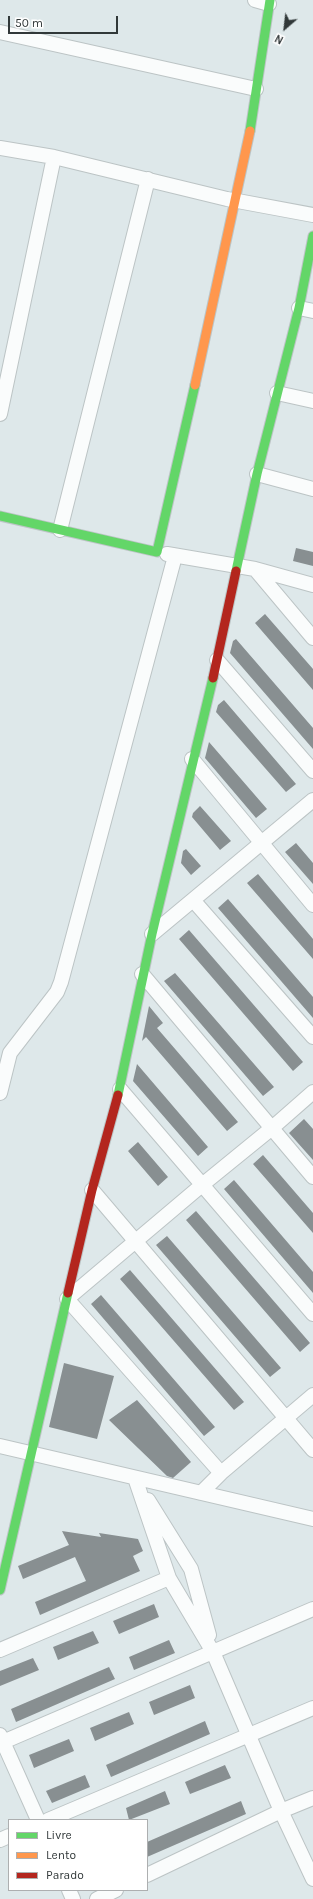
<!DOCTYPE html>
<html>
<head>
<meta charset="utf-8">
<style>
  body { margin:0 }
  #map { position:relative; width:313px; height:1899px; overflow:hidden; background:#dee8ea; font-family:Karla,sans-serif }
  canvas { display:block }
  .legend { position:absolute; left:8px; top:1819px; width:140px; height:72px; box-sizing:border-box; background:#fff; border:1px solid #adafb0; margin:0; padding:5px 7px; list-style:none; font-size:12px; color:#313839 }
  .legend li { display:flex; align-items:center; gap:8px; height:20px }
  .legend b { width:20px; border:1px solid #adafb0 }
  .north { position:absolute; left:265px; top:8px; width:40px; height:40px; -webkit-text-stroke:3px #fff; paint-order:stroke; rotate:208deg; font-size:11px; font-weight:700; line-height:16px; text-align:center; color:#313839 }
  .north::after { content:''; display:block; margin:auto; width:14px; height:18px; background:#313839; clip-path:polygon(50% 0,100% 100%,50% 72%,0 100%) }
  .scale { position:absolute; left:8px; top:16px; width:110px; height:18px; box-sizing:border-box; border:2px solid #313839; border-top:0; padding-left:5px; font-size:12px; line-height:14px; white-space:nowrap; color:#313839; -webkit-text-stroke:3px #fff; paint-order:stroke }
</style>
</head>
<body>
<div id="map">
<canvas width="313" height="1899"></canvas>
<ul class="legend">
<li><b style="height:5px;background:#63d668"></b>Livre</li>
<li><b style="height:5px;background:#ff974d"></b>Lento</li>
<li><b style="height:5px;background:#b3261e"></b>Parado</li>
</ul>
<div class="north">N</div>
<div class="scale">50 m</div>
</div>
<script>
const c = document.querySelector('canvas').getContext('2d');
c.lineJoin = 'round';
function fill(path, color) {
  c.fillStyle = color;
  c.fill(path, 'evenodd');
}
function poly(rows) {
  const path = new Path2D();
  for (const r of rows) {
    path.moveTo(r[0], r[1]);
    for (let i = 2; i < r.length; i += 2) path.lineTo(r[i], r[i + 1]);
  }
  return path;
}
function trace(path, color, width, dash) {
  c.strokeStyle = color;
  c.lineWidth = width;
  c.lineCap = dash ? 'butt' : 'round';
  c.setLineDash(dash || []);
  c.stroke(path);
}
fill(poly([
  [296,548,313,552,313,566,293,561],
  [265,614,313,669,313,690,255,623],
  [236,639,313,728,313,749,230,653,233,641],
  [224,700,296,784,286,792,216,712,218,705],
  [209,742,267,809,256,818,205,758],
  [200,806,231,841,220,850,192,817,193,813],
  [296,843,313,863,313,884,285,852],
  [186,849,201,866,191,875,181,863,183,851],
  [258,874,313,939,313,959,247,883],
  [228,899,313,997,313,1018,218,908],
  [189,930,303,1062,293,1071,179,939],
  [175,973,274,1087,263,1096,164,981],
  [149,1006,163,1023,157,1028,238,1122,227,1131,146,1037,142,1041],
  [137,1064,208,1147,198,1156,133,1081],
  [304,1119,313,1129,313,1160,289,1133],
  [138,1142,168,1177,158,1186,128,1151],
  [263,1155,313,1213,313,1233,253,1164],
  [234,1180,313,1272,313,1293,224,1189],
  [196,1211,310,1343,300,1352,186,1220],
  [167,1236,281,1368,270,1377,156,1245],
  [130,1270,244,1402,234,1410,120,1279],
  [101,1295,215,1427,204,1436,91,1304],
  [64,1363,114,1376,97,1439,49,1427],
  [137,1400,191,1462,173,1478,167,1476,109,1420],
  [62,1531,101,1537,99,1533,138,1539,143,1551,133,1556,140,1571,40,1615,35,1602,86,1581,75,1557,23,1579,18,1566,69,1545],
  [154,1604,159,1617,119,1634,113,1621],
  [93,1631,99,1643,58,1660,53,1647],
  [169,1640,175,1653,134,1670,129,1657],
  [33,1658,39,1670,0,1686,0,1671],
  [109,1667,115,1679,16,1722,11,1709],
  [190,1685,195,1698,154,1715,149,1702],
  [129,1712,134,1724,95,1741,90,1728],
  [205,1721,210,1734,111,1777,106,1765],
  [69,1739,74,1751,34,1768,29,1755],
  [225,1765,231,1778,190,1794,185,1782],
  [85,1775,90,1787,52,1803,46,1791],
  [165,1791,170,1804,129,1820,126,1808],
  [241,1801,246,1814,147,1857,147,1842]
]), '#888f91');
const street = poly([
  [255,0,269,4],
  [0,32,256,89],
  [0,148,54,157,227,199,313,215],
  [299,308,313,311],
  [277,393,313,401],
  [0,414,54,157],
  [257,474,313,489],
  [60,530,148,179],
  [167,554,255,569,313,585],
  [255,569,313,638],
  [217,660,313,771],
  [192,759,313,905],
  [193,900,313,1037],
  [152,934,313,800],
  [142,974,313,1177],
  [120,1089,313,1314],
  [0,1093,10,1053,57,992,61,982,175,556],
  [92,1190,313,1450],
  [0,1446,313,1519],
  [221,1473,67,1299,202,1185,272,1128,313,1092],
  [135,1478,169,1578,213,1652,281,1811,313,1879],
  [201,1493,221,1473,313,1395],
  [148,1500,191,1569,209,1635],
  [0,1650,169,1578],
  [0,1735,38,1820],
  [3,1742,313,1609],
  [48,1820,313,1708],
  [0,1840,9,1836],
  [147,1875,281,1811,313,1798],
  [69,1890,73,1899],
  [97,1899,116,1890]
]);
const fast = poly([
  [250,131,270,0],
  [0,516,157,552,195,385],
  [236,571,257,474,299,308,313,236],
  [118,1095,152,934,213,678],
  [0,1590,68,1293]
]);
const slow = poly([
  [195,385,250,131]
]);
const jam = poly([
  [213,678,236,571],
  [68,1293,92,1190,118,1095]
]);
trace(street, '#bcc4c5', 16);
trace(fast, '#bcc4c5', 11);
trace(slow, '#bcc4c5', 11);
trace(jam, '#bcc4c5', 11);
trace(street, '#fafcfc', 14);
trace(fast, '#63d668', 9);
trace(slow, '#ff974d', 9);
trace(jam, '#b3261e', 9);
</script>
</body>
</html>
